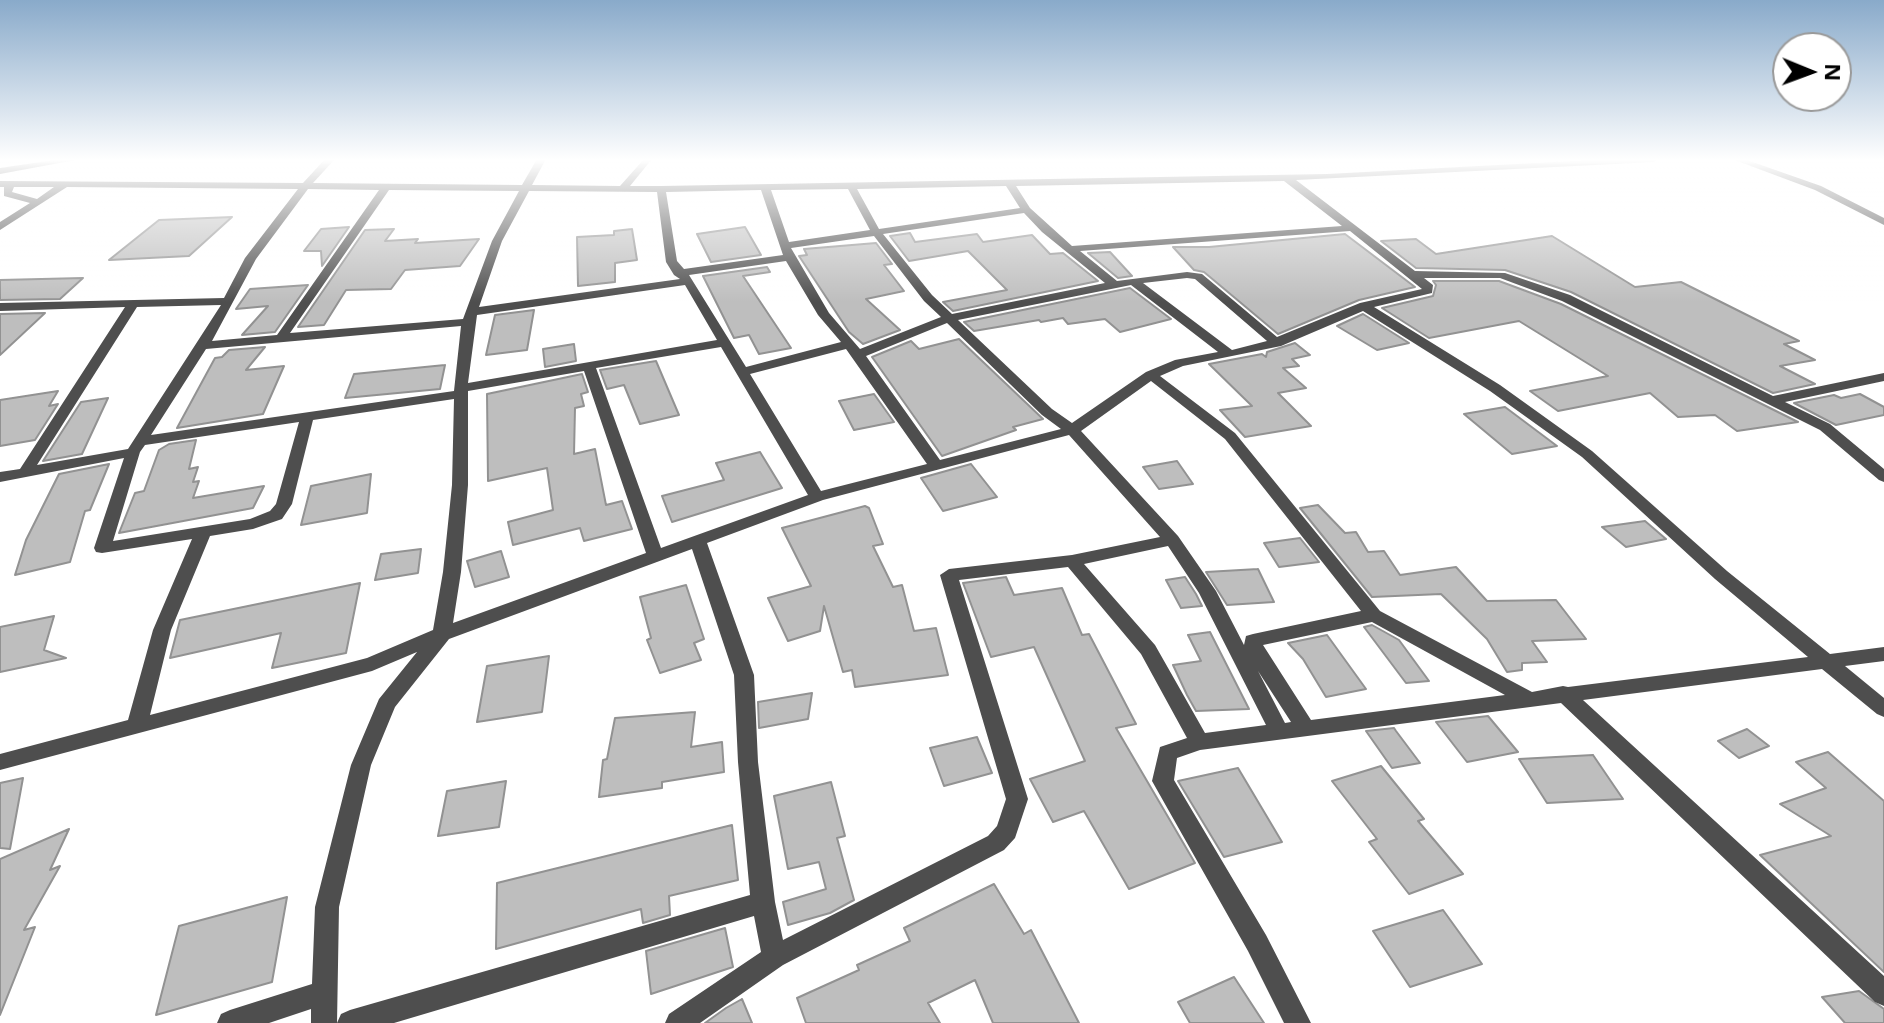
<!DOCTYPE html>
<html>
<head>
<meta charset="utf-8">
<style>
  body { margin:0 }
  #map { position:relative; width:1884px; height:1023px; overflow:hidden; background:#fff; font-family:"Noto Sans",sans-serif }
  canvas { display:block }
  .north { position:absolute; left:1772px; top:32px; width:80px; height:80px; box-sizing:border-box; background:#fff; border:2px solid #999; border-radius:50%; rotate:91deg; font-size:22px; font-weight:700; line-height:32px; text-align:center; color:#000 }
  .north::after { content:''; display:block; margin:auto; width:28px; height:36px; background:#000; clip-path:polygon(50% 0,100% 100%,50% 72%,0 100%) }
</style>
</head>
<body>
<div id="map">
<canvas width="1884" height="1023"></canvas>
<div class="north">N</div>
</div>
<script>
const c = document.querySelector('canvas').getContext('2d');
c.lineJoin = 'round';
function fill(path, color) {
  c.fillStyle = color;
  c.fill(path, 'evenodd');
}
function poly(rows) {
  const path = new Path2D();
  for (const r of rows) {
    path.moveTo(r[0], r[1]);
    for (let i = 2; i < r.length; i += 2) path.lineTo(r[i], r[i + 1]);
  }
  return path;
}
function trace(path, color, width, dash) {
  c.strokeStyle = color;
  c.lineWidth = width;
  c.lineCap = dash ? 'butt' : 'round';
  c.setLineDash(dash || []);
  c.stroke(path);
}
const building = poly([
  [232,217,189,256,109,260,159,220,232,217],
  [349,227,322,266,321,251,304,251,321,229,349,227],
  [745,227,761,255,711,262,697,234,745,227],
  [394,229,385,241,418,239,415,243,479,239,460,266,405,270,391,289,346,290,324,325,298,327,365,230,394,229],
  [632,229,637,260,615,263,615,282,578,286,577,237,614,235,614,231,632,229],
  [910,233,915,242,977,234,983,242,1032,235,1050,254,1063,253,1098,281,953,311,943,302,1007,290,968,251,909,261,890,236,910,233],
  [1345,234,1415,287,1359,300,1278,334,1204,272,1194,270,1173,247,1209,247,1345,234],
  [1552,236,1635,287,1681,282,1799,341,1784,344,1815,360,1780,366,1815,384,1773,393,1571,292,1505,270,1416,268,1381,241,1416,239,1436,254,1552,236],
  [876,243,892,264,884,265,904,291,866,299,900,330,863,344,849,332,799,256,807,255,804,249,876,243],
  [1110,252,1132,276,1118,278,1088,253,1110,252],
  [767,267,770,272,743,276,791,348,759,354,749,335,734,338,703,276,767,267],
  [83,278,60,299,0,300,0,280,83,278],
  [1433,281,1499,281,1561,304,1798,422,1737,431,1715,415,1678,417,1650,393,1558,411,1530,391,1608,376,1519,321,1429,338,1382,308,1433,296,1436,285,1433,281],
  [308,285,275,332,242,335,268,306,236,309,250,289,308,285],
  [1130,288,1171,319,1120,332,1105,319,1068,324,1063,318,1041,322,1039,320,974,331,964,322,1130,288],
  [534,310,527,350,486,355,495,315,534,310],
  [45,313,0,355,0,314,45,313],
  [1363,314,1409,343,1377,350,1337,326,1363,314],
  [959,339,1043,419,1013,427,1016,430,942,456,872,357,911,341,919,349,959,339],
  [1295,343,1310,355,1292,359,1299,366,1283,368,1306,388,1278,393,1311,426,1245,437,1220,410,1252,406,1209,364,1262,354,1266,357,1267,352,1295,343],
  [574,344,576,361,545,367,543,349,574,344],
  [265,347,246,370,284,366,263,414,177,428,215,358,222,357,229,350,265,347],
  [656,361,679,415,640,424,624,385,607,389,600,370,656,361],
  [445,365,440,389,345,398,354,374,445,365],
  [582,374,588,392,581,394,584,406,575,408,574,454,595,449,606,505,622,501,632,529,584,541,580,528,513,545,508,522,553,510,547,468,488,481,487,394,582,374],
  [58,391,49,406,58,404,35,440,0,446,0,400,58,391],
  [874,394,894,422,854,430,839,401,874,394],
  [1860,394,1884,407,1884,415,1836,425,1794,403,1834,395,1841,398,1860,394],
  [108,398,82,454,43,461,81,402,108,398],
  [1505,407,1557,446,1512,454,1464,414,1505,407],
  [196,440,189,469,198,467,193,482,199,481,193,498,264,486,253,508,119,533,135,493,144,491,159,450,169,444,196,440],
  [760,452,782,488,672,522,662,496,724,480,716,463,760,452],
  [1177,461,1193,484,1159,489,1143,467,1177,461],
  [109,464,90,510,85,511,70,562,15,575,26,540,59,474,109,464],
  [971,464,997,497,943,511,921,478,971,464],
  [371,474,367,513,301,525,311,486,371,474],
  [1318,505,1345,533,1356,532,1368,552,1384,551,1400,575,1456,567,1487,601,1556,600,1586,639,1532,641,1547,662,1522,663,1522,670,1507,672,1487,639,1441,594,1372,597,1300,508,1318,505],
  [865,506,869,508,883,544,873,546,893,587,902,585,914,631,936,628,948,675,855,687,852,670,843,672,824,606,820,631,788,641,768,598,811,586,782,528,865,506],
  [1645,521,1666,539,1626,547,1602,527,1645,521],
  [1300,538,1319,562,1279,567,1264,543,1300,538],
  [421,549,418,573,375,580,381,554,421,549],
  [501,551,509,577,475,587,467,561,501,551],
  [1258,569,1274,602,1227,605,1206,572,1258,569],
  [1006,577,1014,595,1062,588,1082,635,1089,634,1136,724,1116,728,1195,863,1129,889,1084,811,1053,822,1030,779,1085,761,1034,647,991,657,963,583,1006,577],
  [1185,577,1196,594,1202,606,1181,608,1166,580,1185,577],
  [360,583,346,653,272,668,281,633,170,658,180,620,360,583],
  [686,585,704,639,694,643,701,660,660,673,647,640,651,638,640,597,686,585],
  [54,616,44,650,66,658,0,672,0,627,54,616],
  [1372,625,1399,640,1429,681,1406,683,1364,627,1372,625],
  [1210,632,1249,709,1196,711,1187,695,1173,665,1201,661,1188,635,1210,632],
  [1327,635,1366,689,1326,697,1303,659,1288,643,1327,635],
  [549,656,542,712,477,722,487,666,549,656],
  [812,693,808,719,759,728,758,702,812,693],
  [695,712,691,747,722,742,724,772,662,782,662,788,599,797,603,760,607,759,615,718,695,712],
  [1488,716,1518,752,1467,762,1436,722,1488,716],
  [1394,728,1396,731,1420,763,1392,768,1366,731,1394,728],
  [1747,729,1769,746,1739,758,1718,741,1747,729],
  [977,737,992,773,944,786,930,748,977,737],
  [1828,752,1884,801,1884,972,1760,855,1831,836,1780,804,1826,788,1796,762,1828,752],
  [1593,755,1623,799,1547,803,1519,759,1593,755],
  [1381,766,1424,819,1418,821,1463,874,1409,894,1369,842,1377,839,1332,781,1381,766],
  [1238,768,1282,842,1224,857,1178,781,1238,768],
  [23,778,10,849,0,848,0,783,23,778],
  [506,781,499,827,438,836,447,791,506,781],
  [831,782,845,836,837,838,854,900,830,913,788,925,783,902,826,889,819,862,788,869,774,796,831,782],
  [732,825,738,880,669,896,670,915,643,923,641,909,496,949,497,883,732,825],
  [69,829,50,870,60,866,24,930,35,927,0,1015,0,859,69,829],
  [994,884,1024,934,1031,930,1079,1023,993,1023,975,980,928,1003,940,1023,806,1023,797,998,859,970,857,965,910,941,904,928,994,884],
  [287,897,272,982,156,1015,179,926,287,897],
  [1443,910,1482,964,1410,987,1373,931,1443,910],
  [725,928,733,967,651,994,646,951,725,928],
  [1234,977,1264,1023,1190,1023,1178,1002,1234,977],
  [1859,991,1884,1009,1884,1023,1845,1023,1822,997,1859,991],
  [742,999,752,1023,705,1023,726,1008,742,999]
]);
fill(building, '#bebebe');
trace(building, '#929292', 2);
fill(poly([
  [325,159,335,159,313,183,522,185,537,159,546,159,532,185,620,186,644,159,652,159,630,186,661,186,1327,174,1612,159,1658,159,1654,162,1296,180,1415,271,1505,273,1570,295,1773,396,1884,373,1884,381,1785,402,1830,424,1884,469,1884,482,1879,480,1820,430,1562,301,1500,278,1424,278,1433,285,1432,293,1374,307,1500,385,1592,451,1727,571,1830,654,1884,647,1884,661,1845,666,1884,698,1884,717,1877,714,1822,669,1583,700,1884,976,1884,1006,1875,1002,1561,703,1200,750,1177,758,1174,780,1266,935,1311,1023,1284,1023,1248,951,1152,781,1160,747,1187,738,1141,654,1068,567,959,580,1028,799,1015,838,1004,850,783,965,700,1023,665,1023,669,1014,761,952,754,916,394,1023,311,1023,311,1009,269,1023,217,1023,221,1014,230,1010,312,984,315,907,351,765,379,699,417,652,372,671,0,770,0,754,128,720,153,630,192,539,102,553,96,552,94,548,124,458,0,482,0,472,20,469,125,307,0,311,0,303,224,298,245,258,298,189,67,187,0,230,0,222,30,203,4,196,4,187,0,187,0,181,303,183,325,159],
  [1284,181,1342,226,1072,246,1030,208,1016,186,1284,181],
  [1006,186,1020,208,879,229,857,189,1006,186],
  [14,187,54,187,37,199,12,192,14,187],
  [308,189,379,190,277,335,212,341,256,259,308,189],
  [848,189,870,230,789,242,771,190,848,189],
  [389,190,519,191,492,241,463,319,290,333,389,190],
  [761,190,783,255,684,269,677,261,666,192,761,190],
  [529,191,657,192,666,262,674,275,680,279,479,307,502,241,529,191],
  [1024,213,1042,232,1105,283,952,314,932,295,883,234,1024,213],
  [1350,231,1422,289,1360,303,1277,337,1202,274,1187,272,1117,281,1080,251,1350,231],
  [874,236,924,301,941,317,860,349,829,313,791,248,874,236],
  [786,261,818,315,841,342,746,367,689,275,786,261],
  [1187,278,1195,279,1267,341,1232,350,1143,283,1187,278],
  [685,285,717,340,468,383,477,315,685,285],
  [1131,285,1218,352,1175,360,1146,372,1072,423,1052,409,958,320,1131,285],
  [221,305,128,449,37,465,137,307,221,305],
  [1363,311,1490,391,1582,457,1715,579,1808,657,1568,687,1563,686,1532,692,1380,611,1235,433,1160,376,1183,366,1281,346,1363,311],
  [947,323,1042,415,1061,429,940,460,866,356,947,323],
  [461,326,454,391,151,435,206,349,461,326],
  [721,347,808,495,661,548,596,368,721,347],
  [846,349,927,464,821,491,750,374,846,349],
  [584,371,646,553,453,623,461,572,468,485,468,391,584,371],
  [1151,381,1225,439,1361,611,1253,634,1246,636,1244,645,1216,591,1178,536,1081,431,1151,381],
  [454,399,452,485,443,572,433,630,367,658,150,715,171,630,210,536,253,529,282,519,292,504,313,420,454,399],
  [299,422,276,504,270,511,250,519,113,541,140,452,145,445,299,422],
  [1069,435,1160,537,1072,555,949,569,940,575,1006,799,997,826,988,836,783,940,775,902,758,762,754,675,707,543,823,500,1069,435],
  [1168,546,1199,593,1266,725,1205,733,1155,645,1084,564,1168,546],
  [692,549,734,675,738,762,750,895,350,1010,341,1014,337,1023,339,907,371,765,395,707,449,639,692,549],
  [1372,622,1505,695,1311,720,1263,645,1372,622],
  [1258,671,1291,722,1285,723,1258,671],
  [1732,159,1744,159,1821,186,1884,218,1884,225,1815,190,1732,159]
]), '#4e4e4e');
fill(poly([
  [61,159,81,159,0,174,0,168,61,159]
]), '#1b1b1b');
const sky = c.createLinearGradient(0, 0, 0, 302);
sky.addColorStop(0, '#89aaca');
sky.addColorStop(0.53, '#fff');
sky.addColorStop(1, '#ffffff00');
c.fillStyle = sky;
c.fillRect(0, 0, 1884, 302);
</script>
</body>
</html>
